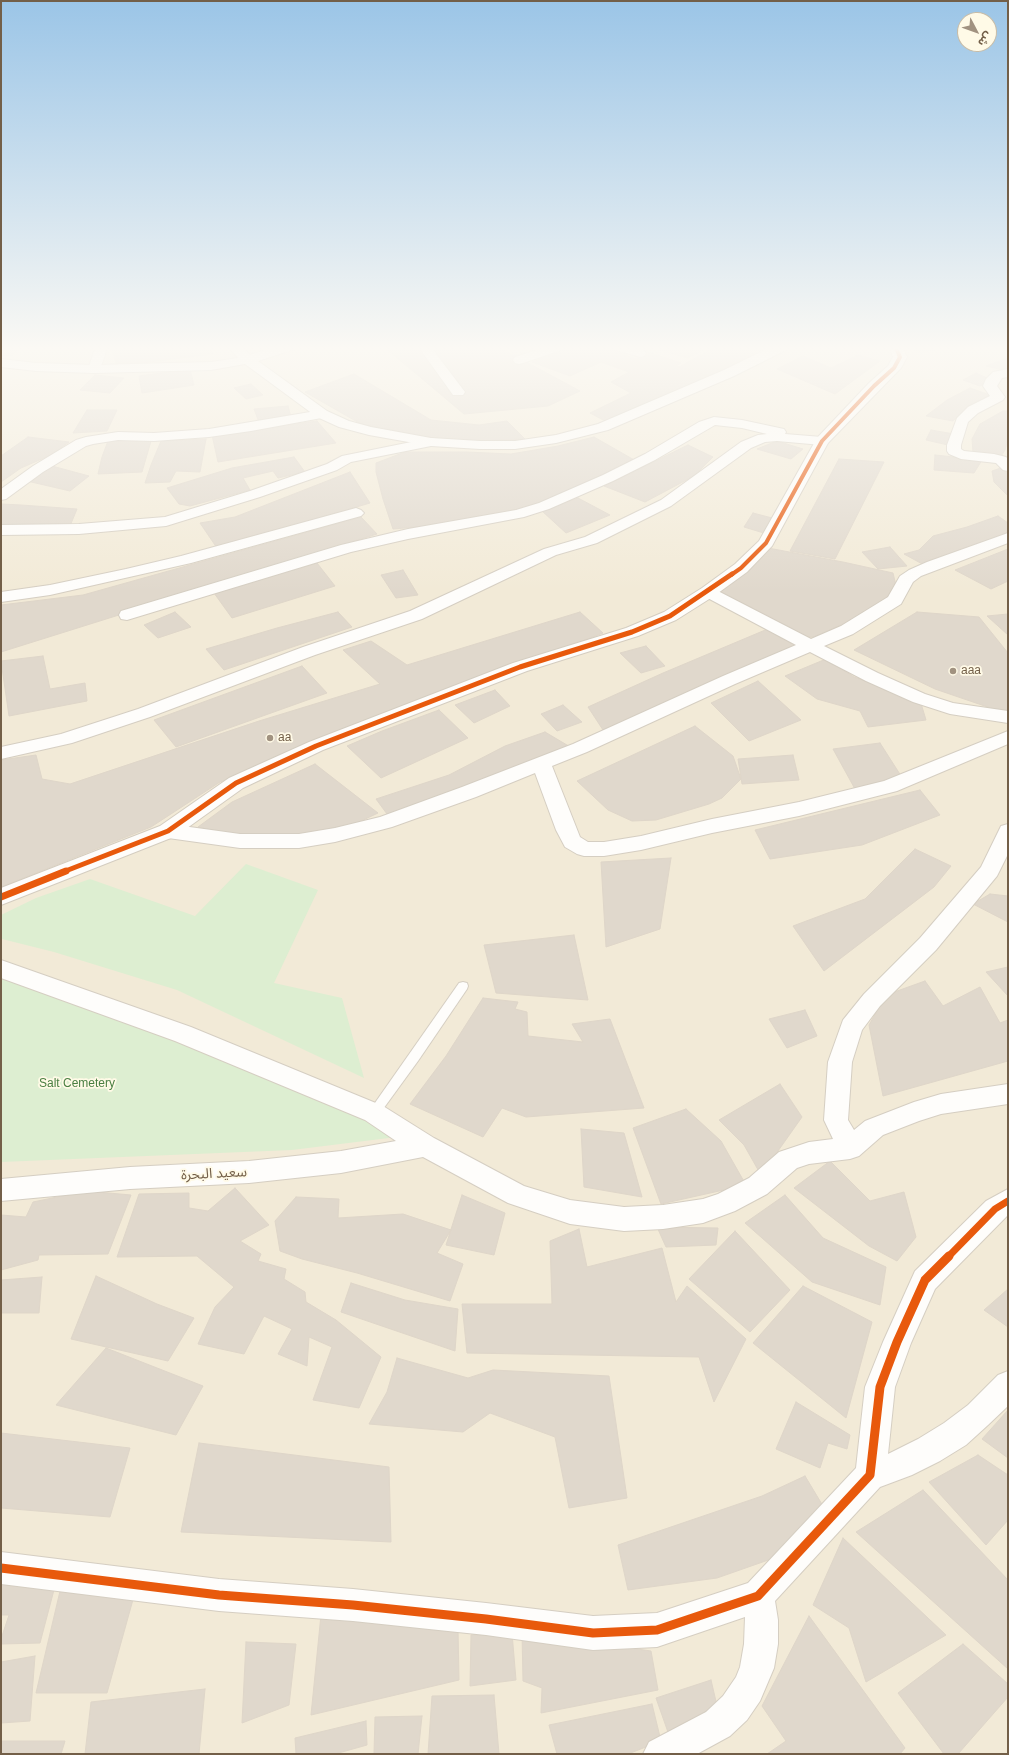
<!DOCTYPE html>
<html>
<head>
<meta charset="utf-8">
<style>
  body { margin:0 }
  #map { position:relative; width:1009px; height:1755px; overflow:hidden; background:#f6f2e7; font-family:Arial,"Noto Sans Arabic",sans-serif }
  canvas { display:block }
  .frame { position:absolute; inset:0; border:2px solid #735f48; pointer-events:none }
  .north { position:absolute; left:957px; top:12px; width:40px; height:40px; box-sizing:border-box; background:#fffae7; border:1px solid #c7bca7; border-radius:50%; rotate:131deg; font-size:11px; font-weight:700; line-height:16px; text-align:center; color:#735f48 }
  .north::after { content:''; display:block; margin:auto; width:14px; height:18px; background:#a19280; clip-path:polygon(50% 0,100% 100%,50% 72%,0 100%) }
</style>
</head>
<body>
<div id="map">
<canvas width="1009" height="1755"></canvas>
<div class="frame"></div>
<div class="north">ش</div>
</div>
<script>
const c = document.querySelector('canvas').getContext('2d');
c.lineJoin = 'round';
function fill(path, color) {
  c.fillStyle = color;
  c.fill(path, 'evenodd');
}
function poly(rows) {
  const path = new Path2D();
  for (const r of rows) {
    path.moveTo(r[0], r[1]);
    for (let i = 2; i < r.length; i += 2) path.lineTo(r[i], r[i + 1]);
  }
  return path;
}
function trace(path, color, width, dash) {
  c.strokeStyle = color;
  c.lineWidth = width;
  c.lineCap = dash ? 'butt' : 'round';
  c.setLineDash(dash || []);
  c.stroke(path);
}
function label(font, color, halo, rows, align = 'center') {
  c.font = font + ' Arial,"Noto Sans Arabic",sans-serif';
  c.lineWidth = 3.5;
  c.setLineDash([]);
  c.textBaseline = 'middle';
  c.strokeStyle = halo;
  c.fillStyle = color;
  for (const [text, x, y, turn = 0] of rows) {
    c.save();
    c.translate(x, y);
    c.rotate((+turn || 0) * Math.PI / 180);
    c.textAlign = isNaN(turn) ? turn : align;
    if (halo) c.strokeText(text, 0, 0);
    c.fillText(text, 0, 0);
    c.restore();
  }
}
fill(poly([
  [1,346,1008,346,1008,1754,1,1754]
]), '#f2ead7');
fill(poly([
  [246,864,318,890,274,983,342,998,364,1078,177,990,54,952,2,939,1,937,1,915,36,898,90,879,195,916],
  [1,972,413,1135,292,1150,1,1162]
]), '#ddeed1');
const building = poly([
  [1,346,22,346,12,356,1,355,1,346],
  [37,346,62,346,60,349,34,349,37,346],
  [111,346,208,346,213,354,117,366,111,346],
  [383,346,525,346,502,349,580,391,548,406,464,414,383,346],
  [575,346,606,346,635,359,651,353,681,363,676,366,711,377,607,422,590,413,631,393,611,382,629,372,601,362,570,376,532,362,575,346],
  [646,346,710,346,688,358,646,346],
  [717,346,771,346,711,377,679,367,717,346],
  [906,346,933,346,938,349,920,353,906,346],
  [858,355,880,361,835,394,777,369,803,356,831,368,858,355],
  [1008,358,1008,371,986,366,1008,358],
  [190,369,194,385,142,393,139,376,190,369],
  [976,373,991,380,980,386,963,380,976,373],
  [354,374,431,420,479,425,507,421,525,439,481,441,440,440,361,424,305,392,354,374],
  [95,375,124,378,110,393,80,390,95,375],
  [251,384,263,395,246,399,234,388,251,384],
  [970,388,990,395,971,404,953,421,926,416,947,400,970,388],
  [288,406,291,417,259,422,254,409,288,406],
  [87,410,117,410,107,431,73,433,87,410],
  [1003,411,1008,411,1008,439,1005,450,1000,458,973,452,972,439,980,424,1003,411],
  [317,421,336,443,218,462,212,435,317,421],
  [931,430,954,434,948,445,926,440,931,430],
  [28,437,69,442,51,455,21,468,1,482,1,456,28,437],
  [594,437,636,461,597,480,519,511,463,523,393,529,383,499,376,472,376,463,405,452,466,452,511,454,558,446,594,437],
  [206,439,200,472,176,471,170,482,145,483,151,465,161,441,206,439],
  [108,441,151,441,142,472,98,474,102,457,108,441],
  [777,441,803,449,791,459,757,449,777,441],
  [688,445,713,457,694,476,645,502,604,486,688,445],
  [935,455,982,460,974,473,934,470,935,455],
  [294,457,305,472,278,478,273,471,243,478,250,490,190,506,179,504,167,488,232,468,294,457],
  [839,459,884,462,835,559,790,551,839,459],
  [52,466,89,476,70,491,27,481,52,466],
  [1001,468,1008,474,1008,496,994,482,992,471,1001,468],
  [350,472,370,503,217,548,200,523,235,517,350,472],
  [578,498,610,515,566,533,542,511,578,498],
  [1,504,21,505,77,509,70,526,1,525,1,504],
  [753,513,776,519,767,534,744,527,753,513],
  [998,516,1008,523,1008,536,926,566,904,554,919,550,933,536,967,527,998,516],
  [361,517,377,534,1,652,1,605,83,595,361,517],
  [890,547,907,566,878,569,862,552,890,547],
  [768,548,843,562,893,573,897,590,868,613,814,637,800,637,719,592,768,548],
  [1008,549,1008,581,991,589,955,570,1008,549],
  [317,563,335,586,232,618,214,593,317,563],
  [403,570,418,595,396,598,381,575,403,570],
  [175,612,191,627,158,638,144,625,175,612],
  [338,612,352,627,224,670,206,649,277,628,338,612],
  [580,612,603,633,220,782,151,827,1,887,1,760,36,755,42,779,70,784,259,721,380,684,343,650,371,641,407,665,580,612],
  [917,612,979,617,1008,653,1008,714,935,689,854,650,917,612],
  [1008,614,1008,635,987,616,1008,614],
  [770,628,801,645,605,733,588,707,663,673,770,628],
  [646,646,665,666,641,673,620,653,646,646],
  [43,656,50,689,85,683,87,701,9,716,1,661,43,656],
  [826,659,854,677,920,700,926,720,868,727,860,711,817,699,785,676,826,659],
  [302,666,327,693,176,747,154,720,302,666],
  [758,681,801,720,749,741,711,703,758,681],
  [495,690,510,706,474,723,455,705,495,690],
  [563,705,582,722,557,731,541,714,563,705],
  [439,710,468,738,381,778,347,746,382,731,439,710],
  [695,726,733,756,741,779,722,798,709,804,656,820,632,821,608,810,577,781,695,726],
  [545,732,572,748,390,818,376,799,449,775,505,746,545,732],
  [880,743,903,779,855,789,833,749,880,743],
  [793,755,799,780,742,784,738,759,793,755],
  [315,764,378,813,340,831,249,839,198,827,232,802,315,764],
  [920,790,940,815,862,845,770,859,755,830,920,790],
  [915,849,951,866,934,887,824,971,793,926,865,899,915,849],
  [671,858,660,929,606,947,601,862,671,858],
  [990,894,1008,896,1008,922,973,904,990,894],
  [574,935,588,1000,496,993,484,945,574,935],
  [1008,967,1008,996,986,972,1008,967],
  [925,981,943,1006,980,987,1000,1023,1008,1020,1008,1061,883,1096,869,1025,886,995,925,981],
  [483,998,518,1002,515,1009,527,1012,528,1036,583,1042,572,1024,610,1019,644,1108,526,1117,502,1108,483,1137,410,1104,446,1056,483,998],
  [805,1010,817,1036,787,1048,769,1019,805,1010],
  [780,1084,802,1117,761,1175,744,1145,719,1120,780,1084],
  [686,1109,721,1141,746,1185,661,1204,633,1128,686,1109],
  [581,1129,624,1133,642,1197,584,1187,581,1129],
  [830,1161,870,1201,904,1192,916,1237,897,1261,869,1246,794,1188,830,1161],
  [235,1188,269,1225,240,1241,261,1254,258,1261,286,1269,284,1279,305,1292,306,1302,336,1320,381,1357,359,1408,313,1400,332,1347,309,1337,307,1366,278,1354,292,1329,264,1316,244,1354,198,1344,215,1307,234,1287,197,1256,117,1257,139,1194,189,1193,189,1208,208,1211,235,1188],
  [86,1191,131,1195,108,1254,39,1255,38,1260,1,1270,1,1215,26,1217,33,1202,86,1191],
  [462,1195,505,1213,494,1255,446,1245,462,1195],
  [785,1195,823,1238,886,1267,880,1305,812,1282,745,1223,785,1195],
  [296,1197,339,1199,338,1218,403,1214,451,1230,437,1253,463,1264,450,1301,357,1273,302,1259,280,1251,275,1221,296,1197],
  [657,1227,718,1228,716,1245,666,1247,657,1227],
  [579,1229,587,1267,662,1248,676,1302,687,1286,746,1339,714,1402,699,1357,467,1353,462,1304,552,1304,550,1241,579,1229],
  [735,1231,790,1290,750,1332,689,1279,735,1231],
  [96,1276,157,1304,194,1318,168,1361,71,1339,96,1276],
  [42,1277,39,1313,1,1313,1,1280,42,1277],
  [351,1283,405,1300,458,1309,455,1351,341,1312,351,1283],
  [803,1286,872,1322,846,1418,753,1343,803,1286],
  [1008,1289,1008,1327,984,1310,1008,1289],
  [106,1348,203,1386,176,1435,56,1405,106,1348],
  [397,1358,468,1378,493,1370,609,1376,627,1498,569,1508,555,1437,490,1413,463,1432,369,1424,387,1392,397,1358],
  [796,1402,850,1435,847,1449,828,1443,820,1468,776,1449,796,1402],
  [1008,1410,1008,1458,982,1439,1008,1410],
  [1,1433,130,1448,110,1517,1,1508,1,1433],
  [199,1443,389,1467,391,1542,181,1532,199,1443],
  [978,1455,1008,1475,1008,1520,986,1545,929,1482,978,1455],
  [805,1476,826,1511,774,1558,717,1578,628,1590,618,1545,762,1496,805,1476],
  [923,1490,1008,1580,1008,1669,856,1532,923,1490],
  [843,1538,946,1635,866,1682,849,1628,813,1605,843,1538],
  [1,1583,55,1586,40,1643,1,1644,1,1639,9,1615,1,1615,1,1583],
  [61,1587,134,1596,107,1693,36,1693,61,1587],
  [321,1615,458,1629,459,1680,311,1715,321,1615],
  [809,1616,905,1748,900,1754,767,1754,786,1741,762,1706,809,1616],
  [522,1632,651,1651,658,1690,541,1713,542,1688,523,1681,522,1632],
  [512,1633,516,1680,470,1686,471,1635,512,1633],
  [246,1642,296,1644,289,1705,242,1723,246,1642],
  [963,1644,1008,1684,1008,1697,958,1754,944,1754,898,1693,963,1644],
  [35,1656,30,1721,1,1723,1,1662,35,1656],
  [711,1680,718,1710,669,1735,656,1698,711,1680],
  [205,1689,199,1754,85,1754,91,1702,205,1689],
  [494,1695,499,1754,428,1754,432,1696,494,1695],
  [652,1704,661,1741,628,1754,557,1754,549,1725,652,1704],
  [422,1716,418,1754,374,1754,375,1717,422,1716],
  [366,1721,367,1745,335,1754,296,1754,295,1738,366,1721],
  [1,1741,65,1741,61,1754,1,1754,1,1741]
]);
fill(building, '#e0d8cc');
trace(building, '#dfd6c9', 1);
const lane = poly([
  [463,982,467,983,468,986,467,989,418,1061,378,1116,374,1118,370,1116,368,1113,370,1110,459,983,463,982]
]);
const street = poly([
  [96,346,108,346,100,369,99,372,94,373,89,372,88,369,96,346],
  [418,346,430,346,465,392,463,395,453,395,418,346],
  [549,346,566,346,564,349,523,363,519,364,515,363,513,360,515,357,549,346],
  [611,346,629,346,644,350,646,353,644,356,640,357,613,349,611,346],
  [1008,369,1008,377,1002,378,997,386,1005,397,1003,400,978,413,968,422,961,445,961,449,964,451,994,454,1006,457,1008,459,1008,471,1003,470,996,463,961,459,949,454,947,451,947,445,957,418,968,407,990,396,983,386,986,379,993,372,1008,369],
  [322,410,327,411,329,414,327,417,251,431,209,437,154,441,118,440,93,444,86,446,43,472,6,499,1,500,1,489,33,466,76,440,86,437,118,432,154,433,209,429,322,410],
  [714,417,742,420,784,429,786,432,785,434,822,437,827,438,829,441,827,444,822,445,777,441,765,442,751,448,671,506,597,543,556,555,422,619,315,655,150,717,72,743,1,759,1,747,61,734,138,709,303,647,410,611,544,549,585,537,661,500,741,442,758,435,767,434,742,428,715,425,655,460,613,481,549,509,524,517,408,539,351,552,127,620,121,619,119,615,121,611,341,545,408,529,516,510,539,503,603,475,645,454,699,422,714,417],
  [431,438,436,439,438,442,436,445,351,462,337,470,260,497,166,526,79,534,1,535,1,525,79,524,165,517,250,491,327,464,342,456,431,438],
  [356,508,361,510,364,513,361,516,191,563,50,595,1,602,1,592,50,585,126,569,181,556,356,508],
  [1008,533,1008,543,921,576,913,582,901,604,853,634,824,646,878,673,925,694,953,703,1008,711,1008,723,950,714,913,702,866,681,810,652,735,684,587,752,552,766,580,837,588,842,604,842,641,836,712,819,799,802,884,781,1008,731,1008,744,897,791,799,816,712,833,641,850,604,856,584,856,577,854,565,847,556,830,535,773,476,797,392,827,335,842,299,848,240,848,168,838,161,836,158,831,161,826,168,824,240,834,299,834,335,828,380,817,462,787,573,744,723,676,796,645,702,595,700,592,702,589,708,587,714,589,811,639,841,626,888,597,900,576,909,570,927,562,1008,533],
  [1008,824,1008,854,997,876,936,950,880,1006,862,1030,852,1062,848,1120,854,1130,865,1121,914,1102,941,1094,1008,1084,1008,1104,941,1114,919,1121,883,1135,859,1156,850,1159,809,1164,797,1168,767,1194,735,1211,703,1223,663,1229,624,1231,570,1224,508,1203,423,1157,341,1173,249,1183,130,1189,1,1201,1,1179,130,1167,249,1161,341,1151,396,1141,365,1120,175,1041,1,978,1,960,191,1027,383,1106,434,1138,524,1186,570,1200,624,1207,663,1205,703,1199,718,1194,749,1178,779,1152,809,1142,833,1139,824,1120,828,1062,843,1020,864,994,920,938,981,867,1001,826,1008,824],
  [1008,1189,1008,1215,935,1289,911,1343,895,1387,888,1454,918,1439,944,1423,968,1405,998,1375,1008,1371,1008,1406,988,1425,966,1445,940,1461,912,1475,880,1487,775,1601,778,1620,778,1644,774,1668,760,1701,747,1720,730,1736,697,1754,643,1754,649,1742,706,1712,723,1696,736,1677,740,1667,744,1644,745,1617,657,1647,593,1650,486,1635,353,1621,219,1611,1,1584,1,1552,219,1579,353,1589,486,1603,593,1616,657,1613,748,1583,856,1468,865,1387,883,1342,915,1271,986,1201,1008,1189]
]);
const secondary = poly([
  [228,346,241,346,250,355,278,346,296,346,295,349,258,361,327,411,349,421,371,427,431,438,480,441,515,441,556,435,598,424,724,370,773,346,790,346,788,349,734,376,608,430,556,443,515,449,480,449,431,446,369,435,339,427,317,417,245,364,211,370,94,373,36,371,1,367,1,359,36,363,94,365,211,362,238,358,228,346],
  [889,346,902,346,907,357,901,368,828,443,772,546,747,572,714,596,676,620,638,636,527,671,323,750,243,788,176,836,1,905,1,888,160,826,229,778,309,742,513,663,626,628,664,612,702,588,735,564,759,541,817,438,869,383,888,366,893,357,889,346]
]);
trace(lane, '#d5cec2', 2);
trace(street, '#d5cec2', 2);
trace(secondary, '#d4cdc0', 2);
fill(lane, '#fefdfb');
fill(street, '#fefdfb');
fill(secondary, '#fefdfb');
trace(poly([
  [731,575,741,568,766,543,822,441,874,386,894,368,900,357,895,346]
]), '#e8590c', 4);
trace(poly([
  [63,872,168,831,236,783,316,746,520,667,632,632,670,616,732,574]
]), '#e8590c', 5);
trace(poly([
  [1,897,66,871],
  [948,1257,995,1209,1008,1201]
]), '#e8590c', 7);
trace(poly([
  [1,1568,219,1595,353,1605,486,1619,593,1633,657,1630,758,1596,870,1475,880,1387,897,1342,925,1280,949,1256]
]), '#e8590c', 9);
const sky = c.createLinearGradient(0, 0, 0, 591);
sky.addColorStop(0, '#9bc5e7');
sky.addColorStop(0.59, '#fbf9f4');
sky.addColorStop(1, '#fbf9f400');
c.fillStyle = sky;
c.fillRect(0, 0, 1009, 591);
for (const [x, y, r, color] of [
  [953,671,4,"#a19280"],
  [270,738,4,"#a19280"]
]) {
  const dot = new Path2D();
  dot.arc(x, y, r, 0, 2 * Math.PI);
  c.fillStyle = color;
  c.fill(dot);
  trace(dot, '#fffae7', 1.5);
}
label('12px', '#735f48', '#fffae7', [
  ["aaa",961,671],
  ["aa",278,738]
], 'left');
label('12px', '#4a7f42', '#fffae7', [
  ["Salt Cemetery",77,1084]
]);
label('14px', '#735f48', '#fffae7', [
  ["سعيد البحرة",214,1174,-3]
]);
</script>
</body>
</html>
